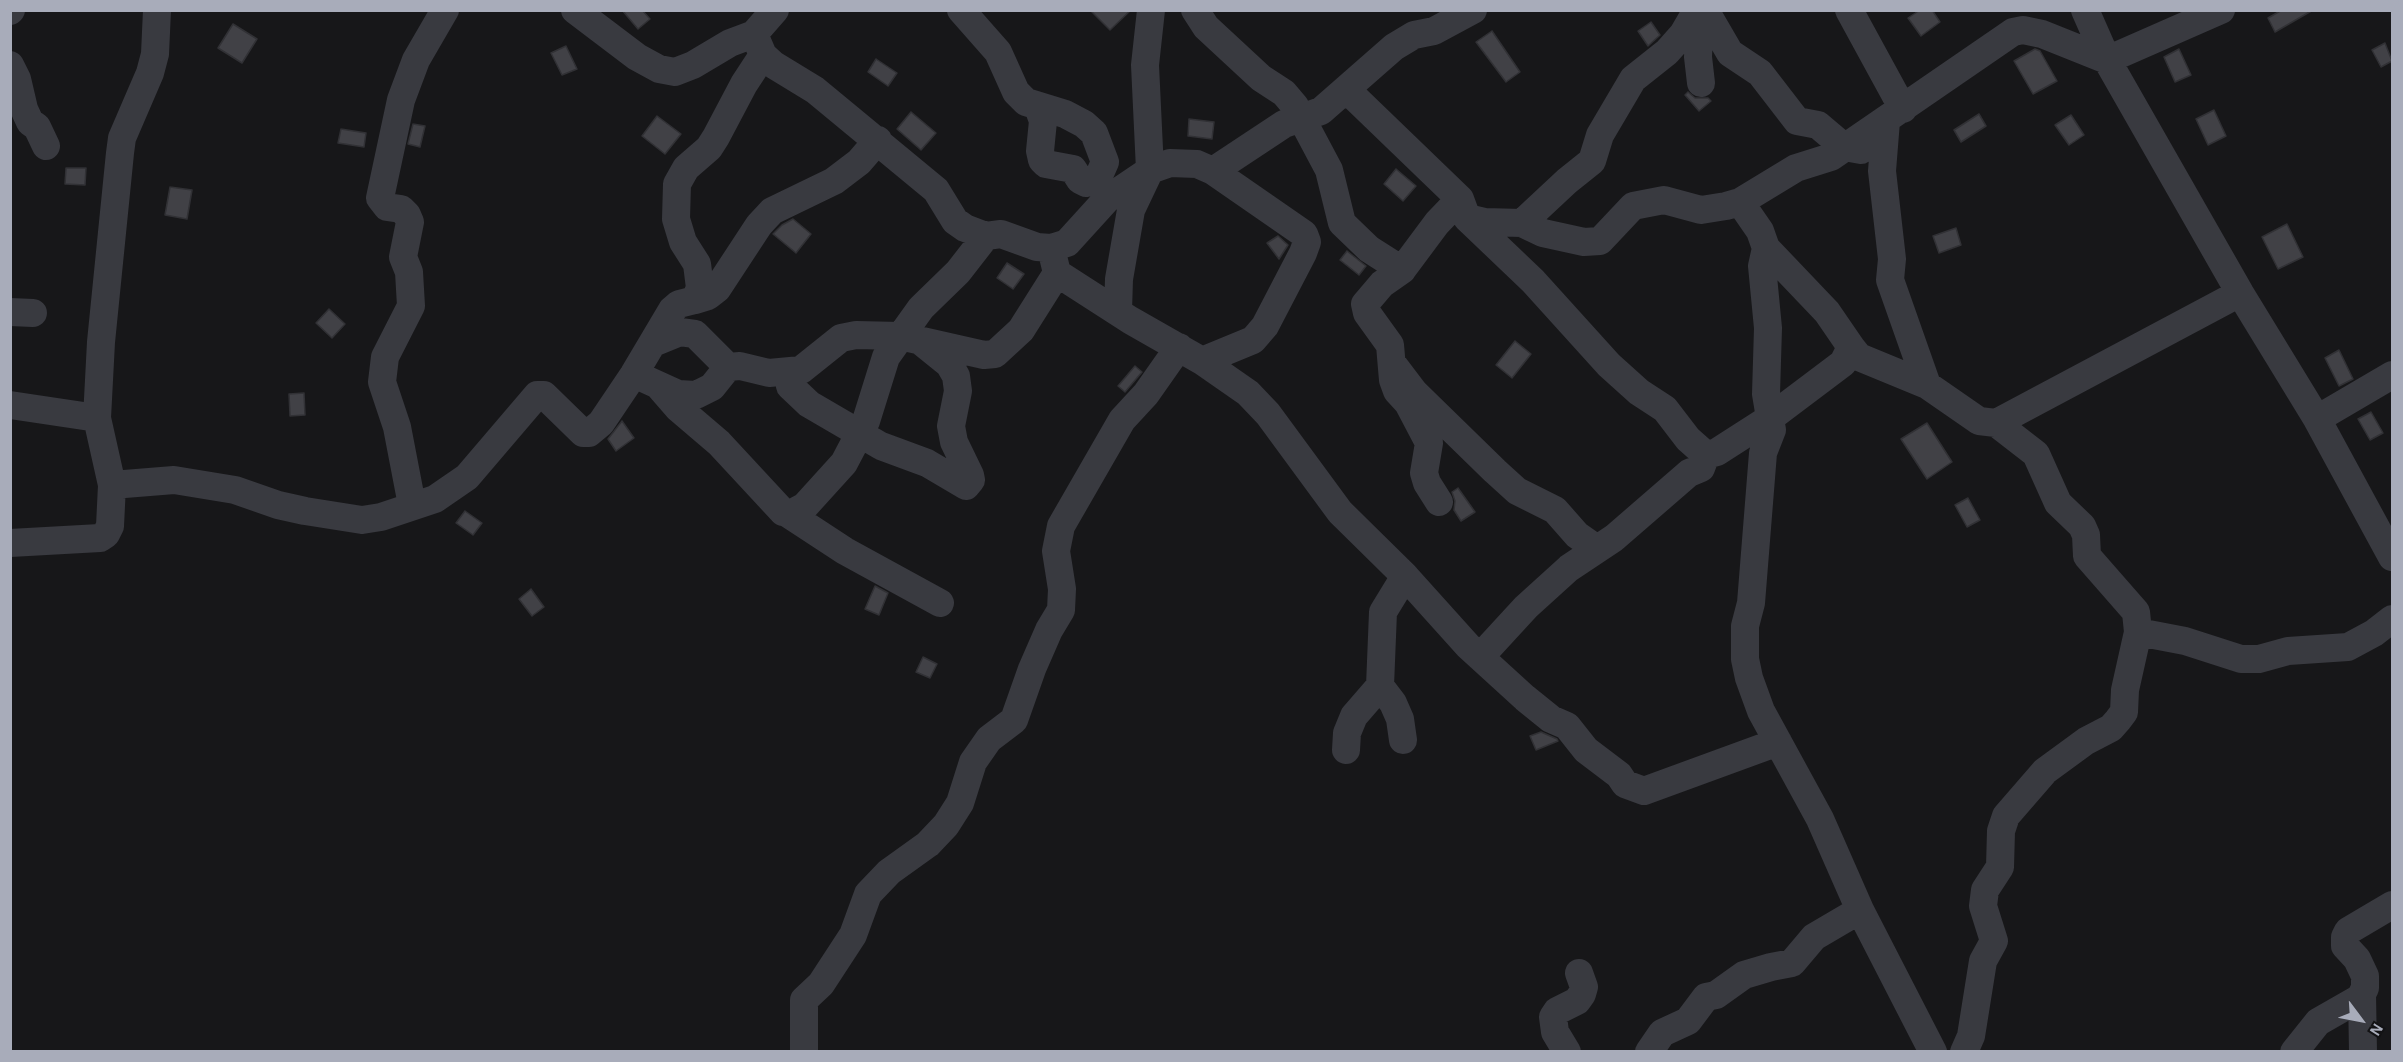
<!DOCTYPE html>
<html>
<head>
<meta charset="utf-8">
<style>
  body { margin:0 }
  #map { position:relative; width:2403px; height:1062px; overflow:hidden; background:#171719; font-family:"Alegreya Sans",sans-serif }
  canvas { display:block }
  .frame { position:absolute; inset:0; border:12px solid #a8acba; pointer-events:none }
  .north { position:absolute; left:2331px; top:990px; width:60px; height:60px; -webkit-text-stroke:4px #121214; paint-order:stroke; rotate:122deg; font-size:16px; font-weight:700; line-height:24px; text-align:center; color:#a8acba }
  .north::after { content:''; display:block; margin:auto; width:21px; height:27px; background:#a8acba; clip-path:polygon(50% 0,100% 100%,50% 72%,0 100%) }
</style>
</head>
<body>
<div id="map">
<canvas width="2403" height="1062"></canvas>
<div class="frame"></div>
<div class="north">N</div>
</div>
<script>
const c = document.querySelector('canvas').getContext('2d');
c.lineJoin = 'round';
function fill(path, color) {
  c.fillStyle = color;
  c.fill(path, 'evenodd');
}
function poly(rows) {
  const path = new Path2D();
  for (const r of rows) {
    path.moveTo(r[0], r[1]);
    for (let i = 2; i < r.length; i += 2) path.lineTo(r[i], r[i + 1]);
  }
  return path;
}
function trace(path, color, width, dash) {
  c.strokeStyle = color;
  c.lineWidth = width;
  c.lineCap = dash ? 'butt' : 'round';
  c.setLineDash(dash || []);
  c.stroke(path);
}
const building = poly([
  [622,10,642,10,650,19,638,29,622,10],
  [1090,10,1131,10,1110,30,1090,10],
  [1920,10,1932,10,1940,22,1921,36,1908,18,1920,10],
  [2282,10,2313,10,2275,32,2268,18,2282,10],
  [1651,22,1660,35,1648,46,1638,31,1651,22],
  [233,24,257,39,242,63,218,48,233,24],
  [1492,31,1520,72,1506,82,1476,42,1492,31],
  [2385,43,2392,61,2381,67,2372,50,2385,43],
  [566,46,577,69,562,75,551,53,566,46],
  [2035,49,2040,51,2057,81,2033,94,2014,61,2035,49],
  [2179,49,2191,75,2175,82,2164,57,2179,49],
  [876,59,897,73,888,86,868,72,876,59],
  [1688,92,1695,98,1708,98,1711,101,1699,111,1685,95,1688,92],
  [2214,110,2226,136,2208,145,2196,119,2214,110],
  [911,112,936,133,921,150,897,129,911,112],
  [1979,114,1986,126,1961,142,1954,130,1979,114],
  [2071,115,2084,135,2069,145,2055,125,2071,115],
  [657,116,681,134,665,154,642,136,657,116],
  [1189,119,1214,122,1212,139,1188,136,1189,119],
  [413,124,425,126,420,147,408,144,413,124],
  [341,129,366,133,364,147,338,143,341,129],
  [66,168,86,168,85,185,65,184,66,168],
  [1396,169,1416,186,1403,201,1384,184,1396,169],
  [170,187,192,190,187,219,165,215,170,187],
  [793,219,811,234,796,253,773,234,782,225,793,219],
  [2287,224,2303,257,2278,269,2262,237,2287,224],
  [1956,228,1961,245,1939,253,1933,236,1956,228],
  [1278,236,1288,245,1279,259,1267,243,1278,236],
  [1347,251,1366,266,1359,275,1340,260,1347,251],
  [1007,263,1024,274,1013,289,997,278,1007,263],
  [329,309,345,324,332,338,316,323,329,309],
  [1515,341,1531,354,1512,378,1496,365,1515,341],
  [2339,350,2353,379,2339,386,2325,358,2339,350],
  [1135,366,1142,372,1125,392,1118,386,1135,366],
  [304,393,305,415,290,416,289,394,304,393],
  [2371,412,2383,433,2370,440,2358,419,2371,412],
  [622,421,634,438,616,451,608,439,622,421],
  [1927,423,1952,462,1927,479,1901,439,1927,423],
  [1458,488,1475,512,1461,521,1454,510,1455,501,1452,492,1458,488],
  [1968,498,1980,520,1967,527,1955,505,1968,498],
  [465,511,482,523,473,535,456,523,465,511],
  [875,586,888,593,879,615,865,609,875,586],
  [531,589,544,607,532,616,519,599,531,589],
  [923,657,937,664,930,678,916,672,923,657],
  [1541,732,1557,739,1558,741,1536,750,1530,736,1541,732]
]);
fill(building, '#414146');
trace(building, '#313135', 1.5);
trace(poly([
  [575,10,637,57,659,69,675,72,693,65,730,43,754,34,775,10],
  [961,10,998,52,1016,92,1026,102,1065,114,1084,124,1094,133,1105,162,1097,180,1086,183,1080,180,1073,169,1046,164,1042,160,1040,151,1043,121,1038,107],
  [1195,10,1206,27,1261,78,1284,93,1295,106,1329,170,1342,223,1369,249,1402,270,1437,223,1460,199,1467,218,1484,222,1522,223,1543,233,1584,242,1600,241,1633,206,1664,200,1701,210,1726,206,1740,202,1796,168,1831,157,2013,32,2023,30,2042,34,2107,60,2221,10],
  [1700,10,1698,57,1701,83],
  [1705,10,1730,53,1760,73,1797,121,1818,125,1844,147,1861,150],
  [1849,10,1903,109],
  [2085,10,2107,60,2240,293,2317,419,2392,557],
  [10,11,11,10],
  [754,34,763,55,774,65,815,90,936,190,955,221,965,228,986,236,1001,234,1037,247,1051,248,1067,243,1107,199,1150,170,1170,163,1197,164,1213,171,1304,234,1307,242,1303,253,1265,326,1253,340,1202,361],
  [10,65,17,79,24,109,30,122,37,127,46,146],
  [1348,91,1460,199],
  [1886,121,1882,171,1892,259,1890,280,1927,385],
  [1213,171,1284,124,1321,111,1394,47,1414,35,1434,31,1473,10],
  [1740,202,1760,231,1766,248,1762,266,1768,328,1766,394,1772,430,1763,453,1751,603,1745,626,1745,659,1749,678,1761,711,1820,819,1860,910,1933,1052],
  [1467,218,1533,281,1609,365,1639,392,1665,409,1688,439,1706,455],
  [1522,223,1567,181,1592,161,1600,135,1633,79,1667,52,1683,34,1697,10],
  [1051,248,1057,273,1130,320,1202,361,1248,393,1268,414,1340,512,1405,576,1468,646,1525,698,1551,719,1567,726,1586,750,1619,775,1625,784,1644,791,1778,742],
  [1402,270,1382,284,1365,304,1367,313,1390,345,1393,380,1397,391,1408,403,1429,443,1424,473,1427,483,1439,502],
  [695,300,708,296,717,289,759,225,772,211,834,181,859,162,878,140],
  [1118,311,1119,279,1131,210,1150,170,1145,65,1151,10],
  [10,312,33,313],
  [653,343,680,332,695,334,728,367],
  [1851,347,1859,357,1927,385,1979,421,1996,423,2240,293],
  [1392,363,1414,392,1495,471,1517,491,1555,510,1577,535,1597,549],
  [788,373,790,386,809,404,881,446,927,463,966,486,971,480,970,475,954,442,951,426,958,391,956,376,949,364,923,343],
  [634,374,672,310,679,304,695,300,700,288,697,264,683,242,676,219,677,184,686,168,709,148,716,137,744,84,763,55],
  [658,385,678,408,719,443,783,512,792,513,805,506,844,463,866,421,886,357,921,308,958,272,986,236],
  [10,405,97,418],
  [2317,419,2392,375],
  [1706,455,1717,452,1770,418,1843,363,1851,347,1827,312,1766,248],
  [112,485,174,480,235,490,278,505,305,511,362,520,381,517,435,499,467,477,537,395,544,395,583,433,589,433,601,423,634,374,678,394,696,395,712,387,728,367,740,366,769,373,801,370,841,338,856,335,900,336,984,355,995,354,1021,330,1057,273],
  [412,505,397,427,382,382,385,357,411,306,409,272,403,257,410,222,407,215,401,209,387,207,380,198,401,100,416,60,445,10],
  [787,513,845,551,940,603],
  [10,543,100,538,106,534,110,526,112,485,97,418,101,342,120,153,122,138,150,73,155,54,157,10],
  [2138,632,2185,641,2241,659,2259,659,2288,651,2348,647,2374,633,2392,619],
  [1480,657,1526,607,1569,568,1614,538,1689,473,1701,468,1706,455],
  [1380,686,1393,703,1400,719,1403,740],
  [1346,750,1347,733,1354,716,1380,686,1383,612,1405,576],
  [2362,994,2363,1052],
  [804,1052,804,1000,821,984,853,935,868,894,889,872,928,844,946,825,960,803,973,762,989,739,1014,720,1032,669,1049,630,1061,610,1062,589,1056,551,1061,526,1122,420,1146,394,1179,347],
  [1567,1052,1555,1032,1553,1017,1557,1011,1577,1001,1582,994,1584,987,1579,973],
  [1649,1052,1662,1033,1688,1021,1706,997,1716,995,1744,975,1771,967,1792,963,1814,937,1860,910],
  [1964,1052,1971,1036,1983,961,1994,941,1983,906,1985,890,2000,867,2001,831,2006,816,2045,771,2086,741,2111,728,2118,720,2124,712,2125,690,2138,632,2136,612,2087,556,2086,535,2082,526,2058,503,2036,454,1996,423],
  [2294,1052,2318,1022,2360,998,2365,988,2365,976,2357,959,2345,946,2345,937,2348,931,2392,905]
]), '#393a40', 28);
</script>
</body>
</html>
